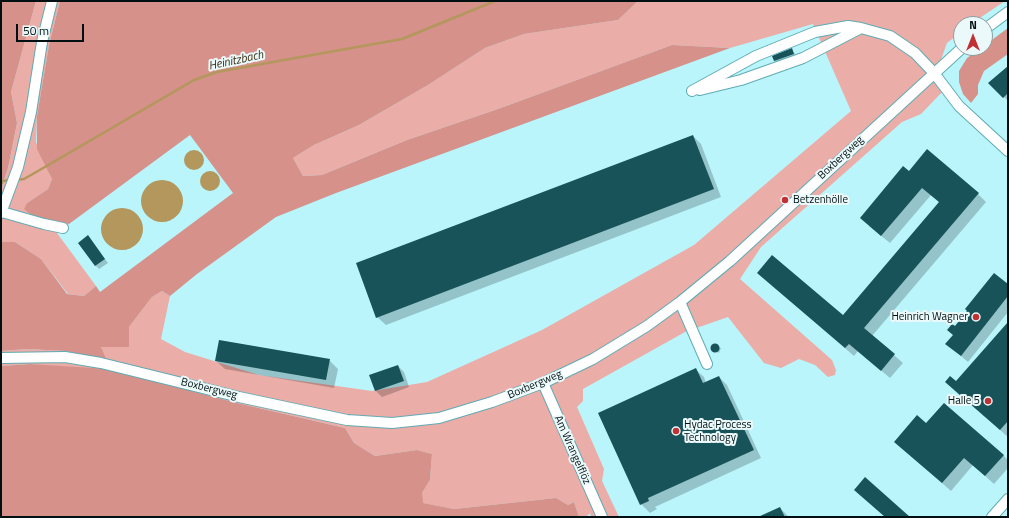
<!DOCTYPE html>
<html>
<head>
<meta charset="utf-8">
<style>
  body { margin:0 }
  #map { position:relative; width:1009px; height:518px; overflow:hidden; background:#baf5fc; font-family:"Titillium Web",sans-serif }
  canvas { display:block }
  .frame { position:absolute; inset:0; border:2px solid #001012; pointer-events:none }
  .north { position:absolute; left:953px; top:16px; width:40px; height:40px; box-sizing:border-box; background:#ebf9fa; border:1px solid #8d9c9d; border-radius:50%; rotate:0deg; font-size:11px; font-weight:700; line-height:16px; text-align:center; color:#001012 }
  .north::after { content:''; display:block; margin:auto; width:14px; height:18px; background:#c03133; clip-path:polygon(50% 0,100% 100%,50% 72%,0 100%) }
  .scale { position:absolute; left:16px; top:24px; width:68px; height:18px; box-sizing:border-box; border:2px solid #001012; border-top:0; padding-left:5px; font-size:12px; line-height:14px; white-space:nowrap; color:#001012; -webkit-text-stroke:3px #ebf9fa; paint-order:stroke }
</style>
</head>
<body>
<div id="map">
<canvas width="1009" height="518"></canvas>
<div class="frame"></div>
<div class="north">N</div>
<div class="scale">50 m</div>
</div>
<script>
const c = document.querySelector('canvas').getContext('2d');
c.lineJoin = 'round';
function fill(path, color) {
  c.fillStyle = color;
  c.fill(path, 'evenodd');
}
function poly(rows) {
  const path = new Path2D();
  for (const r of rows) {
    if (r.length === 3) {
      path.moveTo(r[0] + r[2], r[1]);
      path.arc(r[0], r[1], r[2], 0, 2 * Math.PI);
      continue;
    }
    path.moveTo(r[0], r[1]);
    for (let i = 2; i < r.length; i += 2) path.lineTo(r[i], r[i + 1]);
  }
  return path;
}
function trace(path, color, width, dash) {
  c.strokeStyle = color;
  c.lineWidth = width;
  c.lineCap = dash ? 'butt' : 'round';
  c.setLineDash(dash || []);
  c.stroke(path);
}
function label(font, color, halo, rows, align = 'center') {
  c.font = font + ' "Titillium Web",sans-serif';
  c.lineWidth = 4;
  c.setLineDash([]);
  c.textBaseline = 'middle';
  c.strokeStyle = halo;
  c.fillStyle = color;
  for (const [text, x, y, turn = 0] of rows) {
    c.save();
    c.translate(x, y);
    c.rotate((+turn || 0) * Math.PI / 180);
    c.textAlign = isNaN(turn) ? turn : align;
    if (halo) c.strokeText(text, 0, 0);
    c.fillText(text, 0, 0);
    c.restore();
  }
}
fill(poly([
  [36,1,60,1,49,45,37,116,36,142,52,179,48,189,27,203,34,217,69,224,57,233,96,286,84,296,68,294,41,259,15,242,1,242,1,189,8,168,17,123,11,92],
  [638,1,1005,1,971,24,961,24,961,32,947,43,935,76,947,87,921,114,902,122,761,247,740,279,832,360,836,370,835,375,828,377,815,365,799,359,781,368,764,363,728,317,685,332,583,389,583,401,577,407,604,469,602,481,619,517,591,517,590,513,586,517,579,517,574,502,568,505,556,498,454,509,422,503,422,493,430,480,432,454,417,450,375,456,354,443,345,428,237,403,130,374,30,364,1,366,1,351,28,349,65,351,106,361,101,347,129,327,152,297,162,291,170,296,161,339,185,352,259,375,372,391,427,382,542,330,694,245,851,111,813,24,730,48,672,45,498,109,407,140,322,175,303,176,293,158,314,145,359,125,428,85,485,48,524,34,618,20]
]), '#eaada7');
fill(poly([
  [1,1,36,1,11,92,17,123,8,168,1,189],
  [60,1,638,1,618,20,524,34,485,48,428,85,359,125,314,145,293,158,303,176,322,175,407,140,498,109,672,45,730,48,336,193,276,217,197,274,170,296,162,291,152,297,129,327,129,347,101,347,107,361,65,351,28,349,1,351,1,242,15,242,41,259,67,294,84,296,96,286,100,292,233,193,190,135,69,224,34,217,24,209,27,203,48,189,52,179,37,149,37,116,49,45],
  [1008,28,1008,54,984,71,978,85,978,94,971,103,963,94,959,82,959,71,967,58,981,48,985,48,985,45],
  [30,364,109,369,237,403,345,428,354,443,375,456,417,450,432,454,430,480,422,493,423,503,454,509,556,498,568,505,574,502,579,517,1,517,1,366]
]), '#d5918a');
fill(poly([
  [194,160,10],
  [210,181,10],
  [162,201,21],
  [122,229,21]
]), '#b3975c');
fill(poly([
  [792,50,798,58,779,65,775,61,774,57],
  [1008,71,1008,99,1007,100,990,83],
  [693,136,701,144,721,197,386,325,377,317],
  [909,172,978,194,986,202,872,336,903,363,890,378,858,351,854,356,758,273,843,317,940,203,931,195,890,243,869,226],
  [88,236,108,263,99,269,95,265],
  [1008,285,1008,312,968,362,947,344,954,335,955,327],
  [1008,323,1008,437,954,390,956,382],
  [714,345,721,348,719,353,712,349],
  [329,360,338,369,334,388,225,369,216,361],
  [398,366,404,372,409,387,382,397,375,390],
  [695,369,704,377,706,383,719,377,727,385,761,458,655,507,657,509,650,513,641,504],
  [904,450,1003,455,1008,460,1008,468,994,484,973,465,951,491],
  [780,508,789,517,760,517]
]), '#0003');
trace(poly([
  [15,180,24,179,38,171,194,80,217,72,402,39,495,1],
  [1,184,3,181,10,180]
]), '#b3975c', 2.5);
fill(poly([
  [792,48,794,54,774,61,772,56],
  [1008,66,1008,93,1003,98,988,83],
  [693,135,714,189,376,318,356,263],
  [927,149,979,193,864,328,895,354,881,371,849,344,845,348,757,273,772,255,843,315,939,202,922,188,881,236,860,218,903,166,909,171],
  [88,235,105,259,95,266,78,243],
  [994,273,1008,284,1008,296,961,356,945,344,953,335,947,330,952,324,955,326,967,311,965,309],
  [1008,322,1008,421,1000,430,945,382,950,376,956,381],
  [219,340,330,359,326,380,215,361],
  [715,348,4.5],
  [398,365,404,381,375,391,369,375],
  [696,368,703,383,719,376,754,450,648,498,649,501,640,505,598,413],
  [944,403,1004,455,985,476,964,458,942,483,894,442,917,415,926,423],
  [865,477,910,517,885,517,854,490],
  [780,507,785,517,758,517]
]), '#185359');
const minor = poly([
  [985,29,1008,12],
  [700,90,741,80,803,58,861,28],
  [692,91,756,56,815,32,848,26,861,28,890,36,915,53,934,73,959,106,1008,151],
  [2,212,44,224,63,228],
  [1,213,18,167,31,112,42,42,52,1],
  [680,302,707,364],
  [1,358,65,357,101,363,239,397,347,420,392,423,439,418,492,402,543,383,593,359,647,326,680,302,730,261,962,48],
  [543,383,602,517],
  [992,517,1008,499]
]);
trace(minor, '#61abb4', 12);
trace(minor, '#fff', 10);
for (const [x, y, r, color] of [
  [785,200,4,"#c03133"],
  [976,317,4,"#c03133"],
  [988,401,4,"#c03133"],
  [676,431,4,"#c03133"]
]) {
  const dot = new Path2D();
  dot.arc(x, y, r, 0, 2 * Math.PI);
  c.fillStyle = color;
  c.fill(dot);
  trace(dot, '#ebf9fa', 1.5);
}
label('11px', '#001012', '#ebf9fa', [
  ["Boxbergweg",841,158,-43],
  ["Boxbergweg",535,385,-23],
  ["Boxbergweg",209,389,14],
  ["Am Wrangelflöz",572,450,66]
]);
label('11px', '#001012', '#ebf9fa', [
  ["Betzenhölle",793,200],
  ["Heinrich Wagner",968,317,"right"],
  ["Halle 5",980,401,"right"],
  ["Hydac Process",684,425],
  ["Technology",684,438]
], 'left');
label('italic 12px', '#3a2e13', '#ebf9fa', [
  ["Heinitzbach",236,61,-12]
]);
</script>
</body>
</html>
